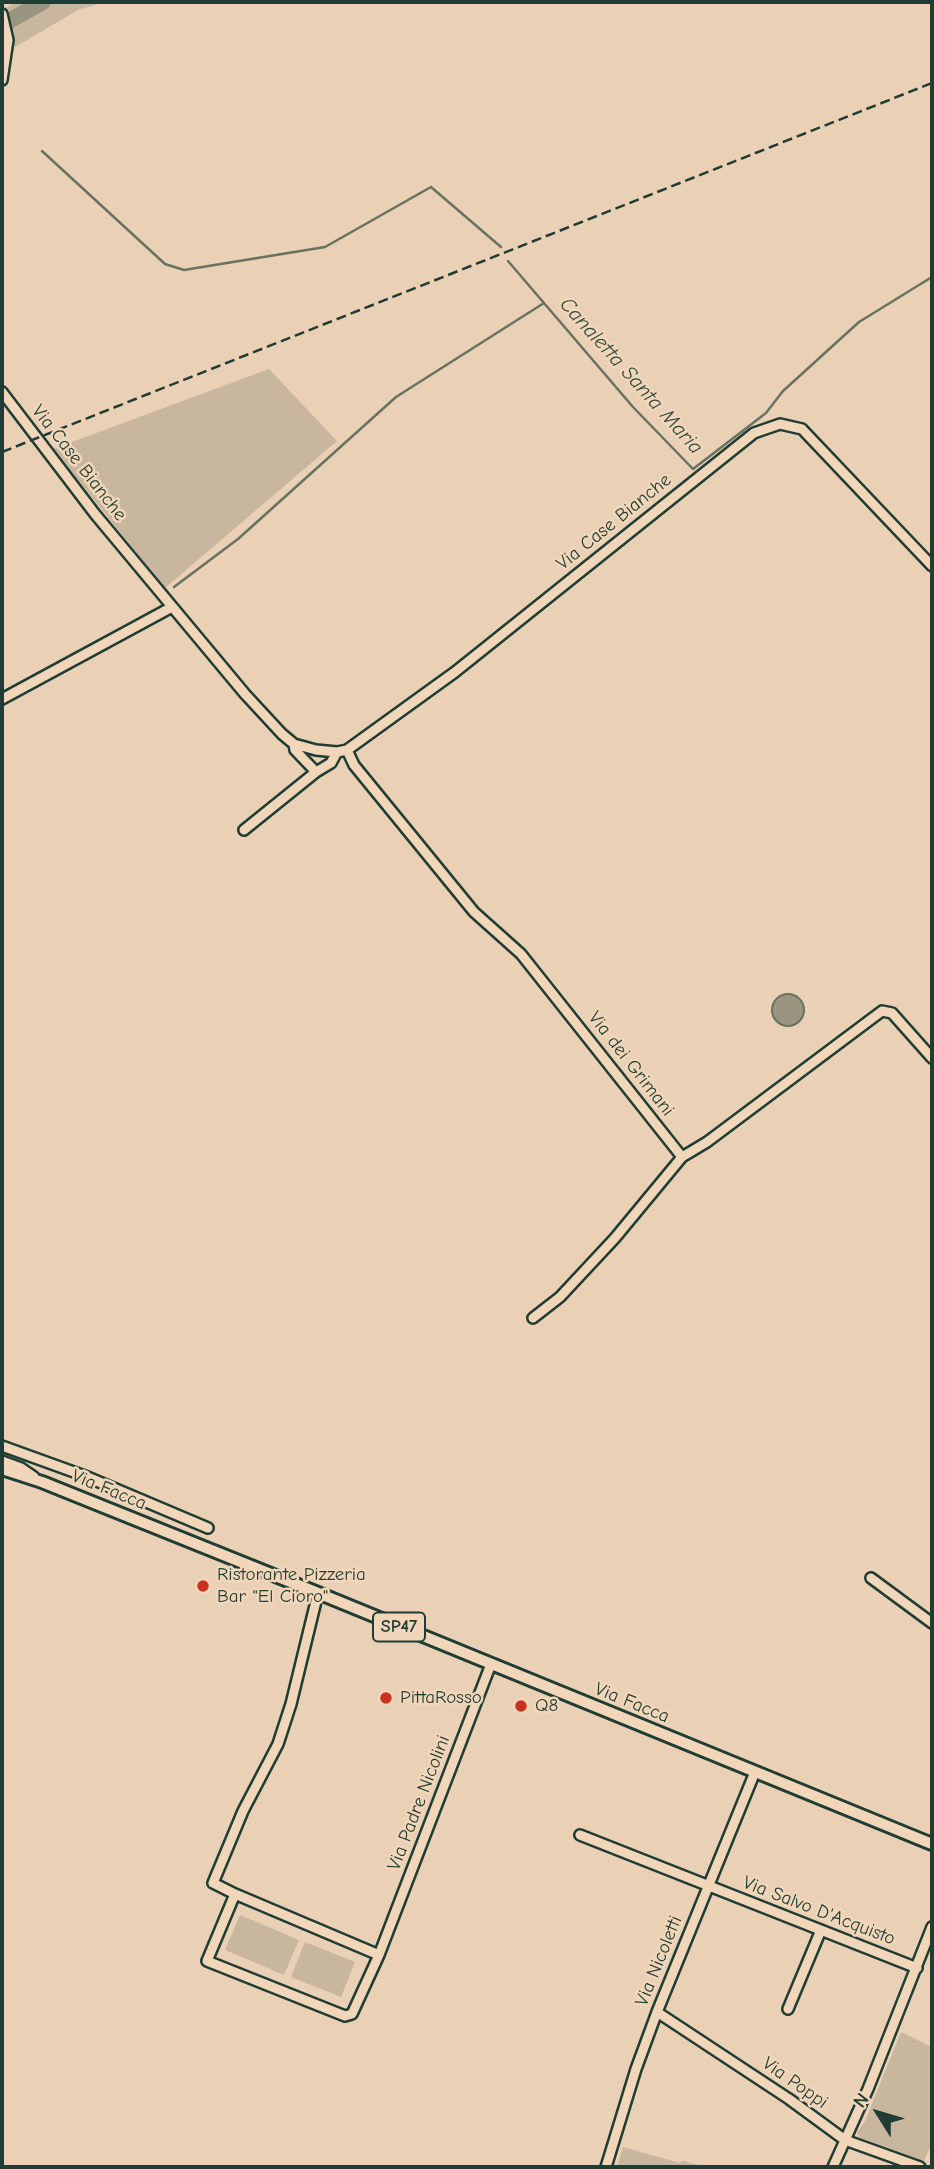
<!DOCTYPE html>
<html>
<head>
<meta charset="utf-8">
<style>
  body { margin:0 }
  #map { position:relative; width:934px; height:2169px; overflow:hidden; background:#ead0b4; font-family:"Comic Neue",sans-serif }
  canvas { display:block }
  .frame { position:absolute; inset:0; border:4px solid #1f3d34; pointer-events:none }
  .north { position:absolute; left:843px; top:2078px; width:70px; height:70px; -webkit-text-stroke:5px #f2d6b9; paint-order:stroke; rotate:307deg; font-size:19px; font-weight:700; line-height:28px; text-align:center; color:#1f3d34 }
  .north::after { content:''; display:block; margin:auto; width:24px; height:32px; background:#1f3d34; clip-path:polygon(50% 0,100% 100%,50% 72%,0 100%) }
</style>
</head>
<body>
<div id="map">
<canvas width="934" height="2169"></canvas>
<div class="frame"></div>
<div class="north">N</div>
</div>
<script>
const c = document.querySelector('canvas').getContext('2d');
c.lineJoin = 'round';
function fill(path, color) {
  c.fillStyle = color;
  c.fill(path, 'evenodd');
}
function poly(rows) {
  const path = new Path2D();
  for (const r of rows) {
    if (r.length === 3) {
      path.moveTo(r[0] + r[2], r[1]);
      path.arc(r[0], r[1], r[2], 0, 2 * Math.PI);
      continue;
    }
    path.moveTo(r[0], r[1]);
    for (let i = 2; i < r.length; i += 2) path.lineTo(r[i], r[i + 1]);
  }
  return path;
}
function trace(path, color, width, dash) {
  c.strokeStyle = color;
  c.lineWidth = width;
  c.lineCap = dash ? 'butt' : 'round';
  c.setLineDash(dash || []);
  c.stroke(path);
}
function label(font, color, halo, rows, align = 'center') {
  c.font = font + ' "Comic Neue",sans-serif';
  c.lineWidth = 5;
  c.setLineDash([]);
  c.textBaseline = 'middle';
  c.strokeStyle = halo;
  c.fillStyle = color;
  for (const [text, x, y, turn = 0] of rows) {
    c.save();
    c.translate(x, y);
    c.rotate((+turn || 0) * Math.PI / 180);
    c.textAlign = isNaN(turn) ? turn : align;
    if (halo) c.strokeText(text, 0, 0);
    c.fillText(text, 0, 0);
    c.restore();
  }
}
fill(poly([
  [15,2,105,2,78,10,15,47,4,9],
  [269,369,337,441,165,588,53,449],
  [240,1915,299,1940,284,1975,225,1950],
  [305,1942,355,1962,341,1997,291,1977],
  [901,2032,932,2047,932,2148,930,2148,924,2161,859,2137,857,2133,865,2121],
  [623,2147,680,2163,682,2161,708,2167,617,2167]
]), '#c8b79e');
const water = poly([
  [788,1010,16]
]);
fill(water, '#999581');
trace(water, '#687262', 2);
trace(poly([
  [42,151,165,264,184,270,325,247,431,187,501,247],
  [508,261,633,407,693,469,766,413,783,391,859,322,932,277],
  [174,587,238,539,396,397,544,303]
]), '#687262', 2.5);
trace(poly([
  [2,21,7,22,43,2]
]), '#999581', 16);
const minor = poly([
  [2,14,8,40,2,80],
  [2,392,95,514,245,694,282,734,294,744,316,750,337,752,347,750,455,672,754,433,780,424,802,429,932,566],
  [2,699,172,607],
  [294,744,295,750,316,772,331,763,337,752],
  [347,750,354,765,474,912,521,954,682,1157,707,1142,882,1011,892,1013,932,1058],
  [244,830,316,772],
  [533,1318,560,1297,615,1238,682,1157],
  [2,1446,85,1476,208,1528],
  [2,1461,21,1468,34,1477],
  [871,1578,932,1623],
  [580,1835,917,1968],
  [235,1894,213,1883,243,1811,278,1744,291,1704,318,1593],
  [379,1955,235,1894,207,1961,345,2016,352,2014,379,1955,491,1664],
  [788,2009,821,1930],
  [657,2012,789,2099,845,2140,920,2167],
  [606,2167,636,2069,657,2012,755,1772],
  [833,2167,868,2089,932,1927]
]);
const major = poly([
  [2,1469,42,1482,318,1593,932,1844]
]);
trace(minor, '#1f3d34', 14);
trace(major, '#1f3d34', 16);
trace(minor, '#f2d6b9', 9);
trace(major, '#f2d6b9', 10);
trace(poly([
  [2,452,932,83]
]), '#1f3d34', 2.5, [10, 5]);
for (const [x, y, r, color] of [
  [203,1586,7,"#c8321e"],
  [386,1698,7,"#c8321e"],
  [521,1706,7,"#c8321e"]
]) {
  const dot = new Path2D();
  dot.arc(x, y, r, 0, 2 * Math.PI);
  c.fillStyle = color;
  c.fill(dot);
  trace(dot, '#f2d6b9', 2.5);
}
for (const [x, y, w] of [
  [399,1627,52]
]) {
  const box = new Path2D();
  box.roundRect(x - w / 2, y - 14.5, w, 29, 5);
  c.fillStyle = '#f2d6b9';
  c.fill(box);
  trace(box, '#1f3d34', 2);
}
label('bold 18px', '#1f3d34', null, [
  ["SP47",399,1627]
]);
label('19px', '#1f3d34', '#f2d6b9', [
  ["Via Case Bianche",79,463,52],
  ["Via Case Bianche",614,522,-39],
  ["Via dei Grimani",631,1064,52],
  ["Via Facca",109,1490,22],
  ["Via Facca",632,1703,22],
  ["Via Padre Nicolini",419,1803,-69],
  ["Via Salvo D'Acquisto",819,1911,21],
  ["Via Nicoletti",659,1961,-68],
  ["Via Poppi",795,2083,35]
]);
label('19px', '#1f3d34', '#f2d6b9', [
  ["Ristorante Pizzeria",217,1575],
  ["Bar \"El Cioro\"",217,1597],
  ["PittaRosso",400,1698],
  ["Q8",535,1706]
], 'left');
label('italic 21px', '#314a40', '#f2d6b9', [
  ["Canaletta Santa Maria",631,376,48]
]);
</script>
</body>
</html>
